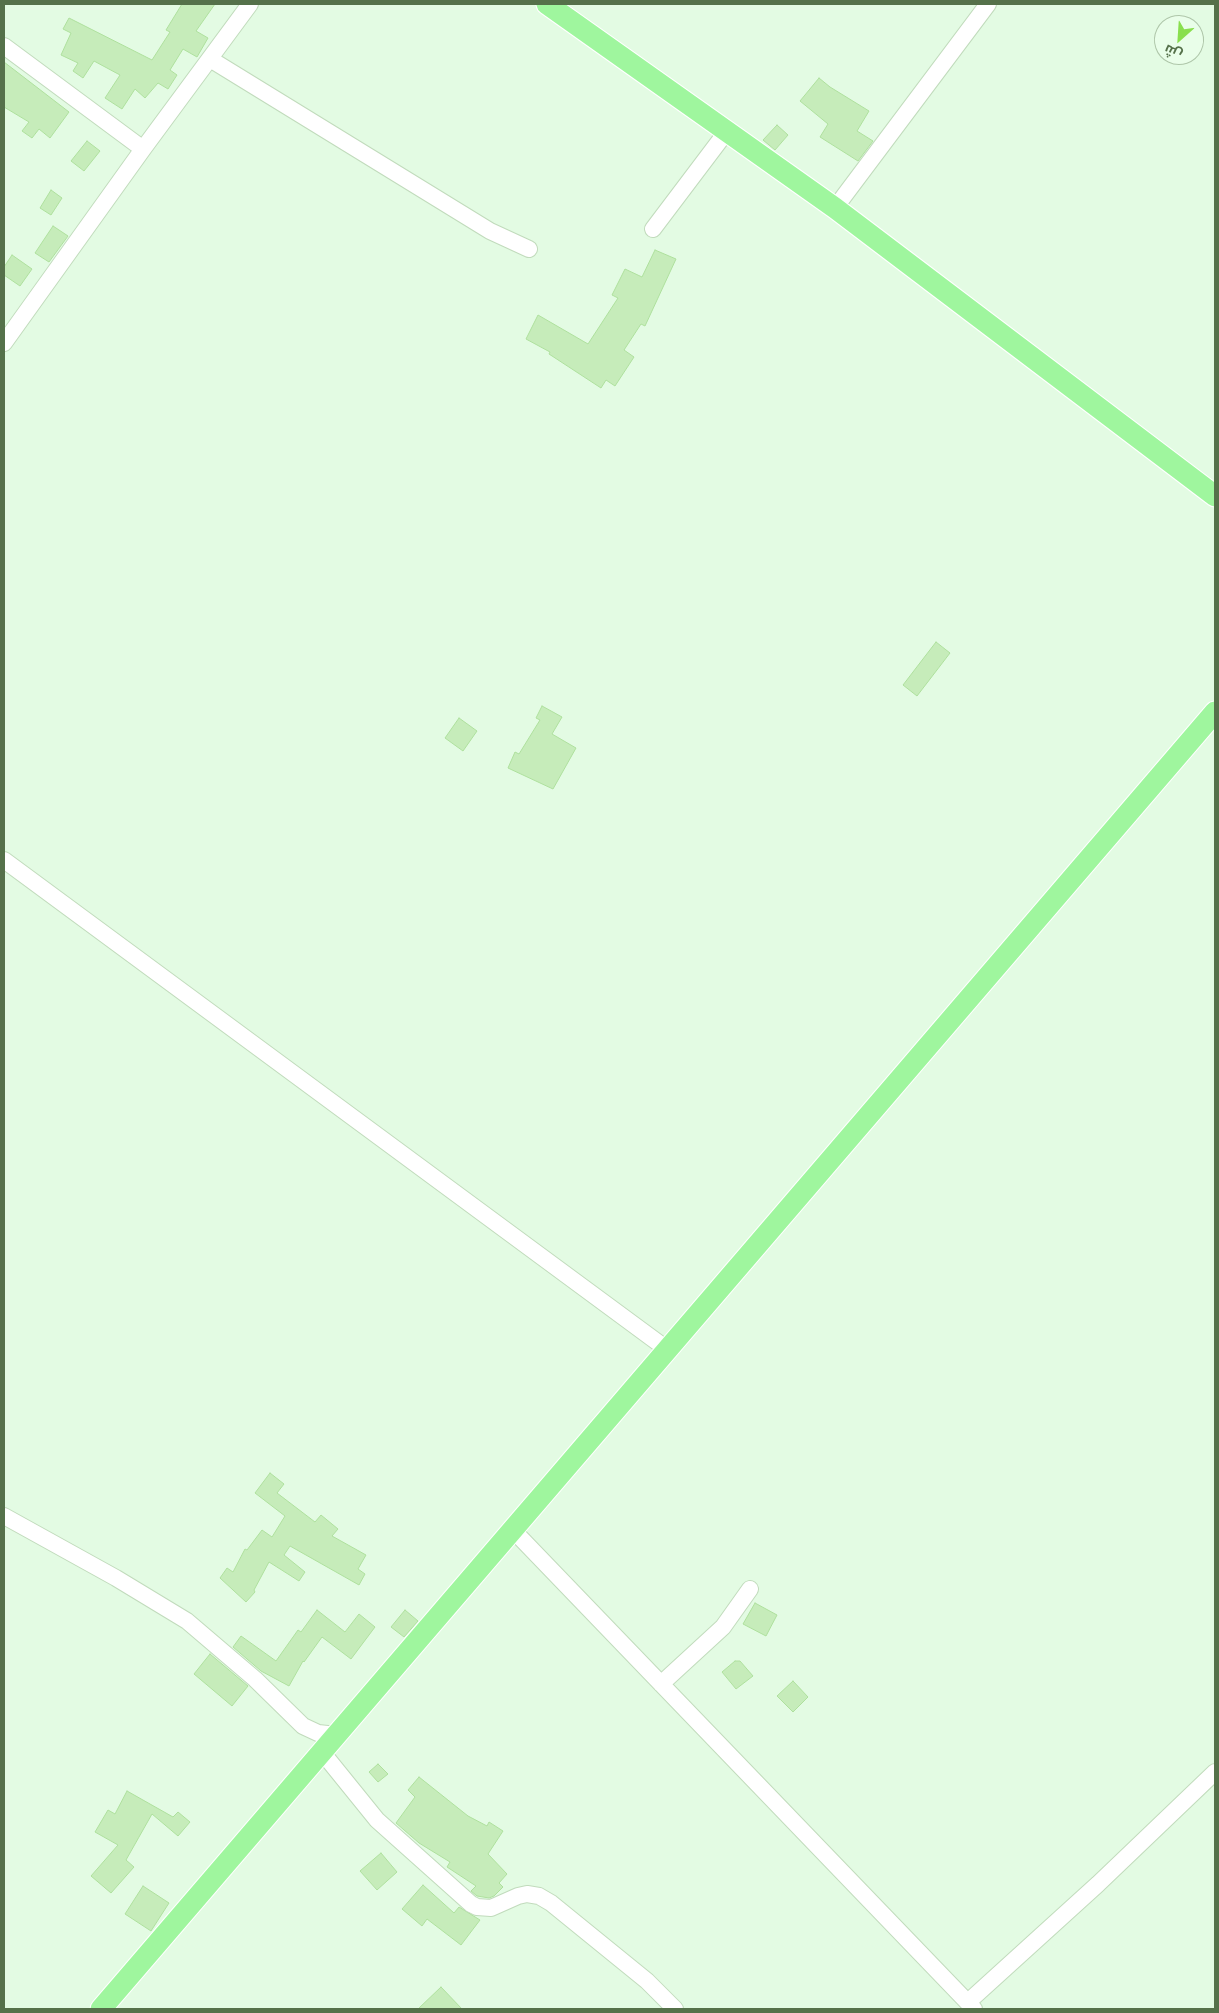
<!DOCTYPE html>
<html>
<head>
<meta charset="utf-8">
<style>
  body { margin:0 }
  #map { position:relative; width:1219px; height:2013px; overflow:hidden; background:#e3fbe3; font-family:Quicksand,Cairo,sans-serif }
  canvas { display:block }
  .frame { position:absolute; inset:0; border:5px solid #55714a; pointer-events:none }
  .north { position:absolute; left:1154px; top:15px; width:50px; height:50px; box-sizing:border-box; background:#e9fee9; border:1px solid #aec6a9; border-radius:50%; rotate:206deg; font-size:14px; font-weight:700; line-height:20px; text-align:center; color:#55714a }
  .north::after { content:''; display:block; margin:auto; width:18px; height:22px; background:#89df4e; clip-path:polygon(50% 0,100% 100%,50% 72%,0 100%) }
</style>
</head>
<body>
<div id="map">
<canvas width="1219" height="2013"></canvas>
<div class="frame"></div>
<div class="north">ش</div>
</div>
<script>
const c = document.querySelector('canvas').getContext('2d');
c.lineJoin = 'round';
function fill(path, color) {
  c.fillStyle = color;
  c.fill(path, 'evenodd');
}
function poly(rows) {
  const path = new Path2D();
  for (const r of rows) {
    path.moveTo(r[0], r[1]);
    for (let i = 2; i < r.length; i += 2) path.lineTo(r[i], r[i + 1]);
  }
  return path;
}
function trace(path, color, width, dash) {
  c.strokeStyle = color;
  c.lineWidth = width;
  c.lineCap = dash ? 'butt' : 'round';
  c.setLineDash(dash || []);
  c.stroke(path);
}
const building = poly([
  [182,4,215,4,196,31,208,38,197,57,183,49,170,70,177,75,168,89,158,83,145,98,135,89,122,109,105,98,120,75,94,61,83,78,73,71,78,63,61,55,71,33,63,29,69,18,152,60,170,32,166,30,182,4],
  [4,62,69,112,50,138,39,129,32,138,22,131,29,122,4,107,4,62],
  [819,78,830,87,869,111,857,131,873,141,858,161,820,137,828,124,800,101,819,78],
  [777,125,788,135,775,150,763,140,777,125],
  [87,141,100,151,84,171,71,161,87,141],
  [51,190,62,198,51,215,40,208,51,190],
  [53,226,68,236,49,262,35,253,53,226],
  [655,250,676,259,645,326,641,324,624,350,634,357,615,386,606,380,601,388,549,354,550,352,526,339,538,315,588,344,618,298,612,295,625,269,642,277,655,250],
  [12,255,32,269,20,286,4,275,4,267,12,255],
  [936,642,950,653,917,696,903,685,936,642],
  [542,706,562,717,552,734,576,748,553,789,508,768,515,752,519,754,540,720,536,718,542,706],
  [459,718,477,731,463,751,445,738,459,718],
  [270,1473,284,1484,277,1493,315,1522,321,1515,338,1529,332,1536,366,1555,358,1569,365,1574,359,1585,290,1546,284,1555,305,1572,299,1581,269,1562,254,1590,255,1592,246,1602,220,1578,227,1568,233,1572,245,1549,247,1550,262,1530,272,1537,285,1516,255,1493,270,1473],
  [755,1603,777,1615,766,1636,743,1624,755,1603],
  [317,1610,345,1632,359,1614,375,1627,351,1659,322,1637,304,1662,303,1661,289,1686,261,1671,233,1647,241,1636,276,1661,298,1630,301,1632,317,1610],
  [405,1610,418,1621,404,1637,391,1627,405,1610],
  [210,1654,248,1686,232,1706,194,1674,210,1654],
  [735,1661,740,1661,753,1676,736,1689,722,1672,735,1661],
  [793,1681,808,1697,793,1712,777,1696,793,1681],
  [378,1764,388,1774,378,1782,369,1772,378,1764],
  [419,1777,468,1816,487,1826,489,1822,503,1831,488,1854,507,1874,499,1883,503,1887,494,1896,489,1898,477,1896,471,1891,476,1886,447,1867,450,1862,419,1843,396,1823,415,1797,408,1790,419,1777],
  [127,1791,173,1817,178,1812,190,1822,178,1836,152,1814,126,1860,134,1867,111,1893,91,1876,118,1845,95,1832,108,1810,115,1814,127,1791],
  [381,1853,397,1872,377,1890,360,1871,381,1853],
  [423,1885,454,1913,459,1907,480,1920,461,1945,427,1919,422,1926,402,1909,423,1885],
  [143,1886,169,1903,151,1931,125,1914,143,1886],
  [441,1987,462,2009,418,2009,441,1987]
]);
fill(building, '#c6ecba');
trace(building, '#aee09d', 1);
const minor = poly([
  [4,46,143,149],
  [210,59,490,231,529,249],
  [835,208,988,4],
  [653,229,727,131],
  [4,343,143,149,250,4],
  [4,860,668,1350],
  [4,1516,116,1578,187,1621,255,1679,303,1726,318,1733,337,1735],
  [513,1530,974,2009],
  [661,1684,723,1627,750,1589],
  [322,1752,377,1820,471,1904,477,1907,491,1908,518,1896,527,1894,539,1896,551,1903,647,1981,675,2009],
  [968,2002,1098,1884,1215,1772]
]);
const major = poly([
  [547,4,835,208,1215,496],
  [101,2009,1215,712]
]);
trace(minor, '#c1dbbc', 18);
trace(major, '#fff', 23);
trace(minor, '#fff', 16);
trace(major, '#9ff69e', 21);
</script>
</body>
</html>
